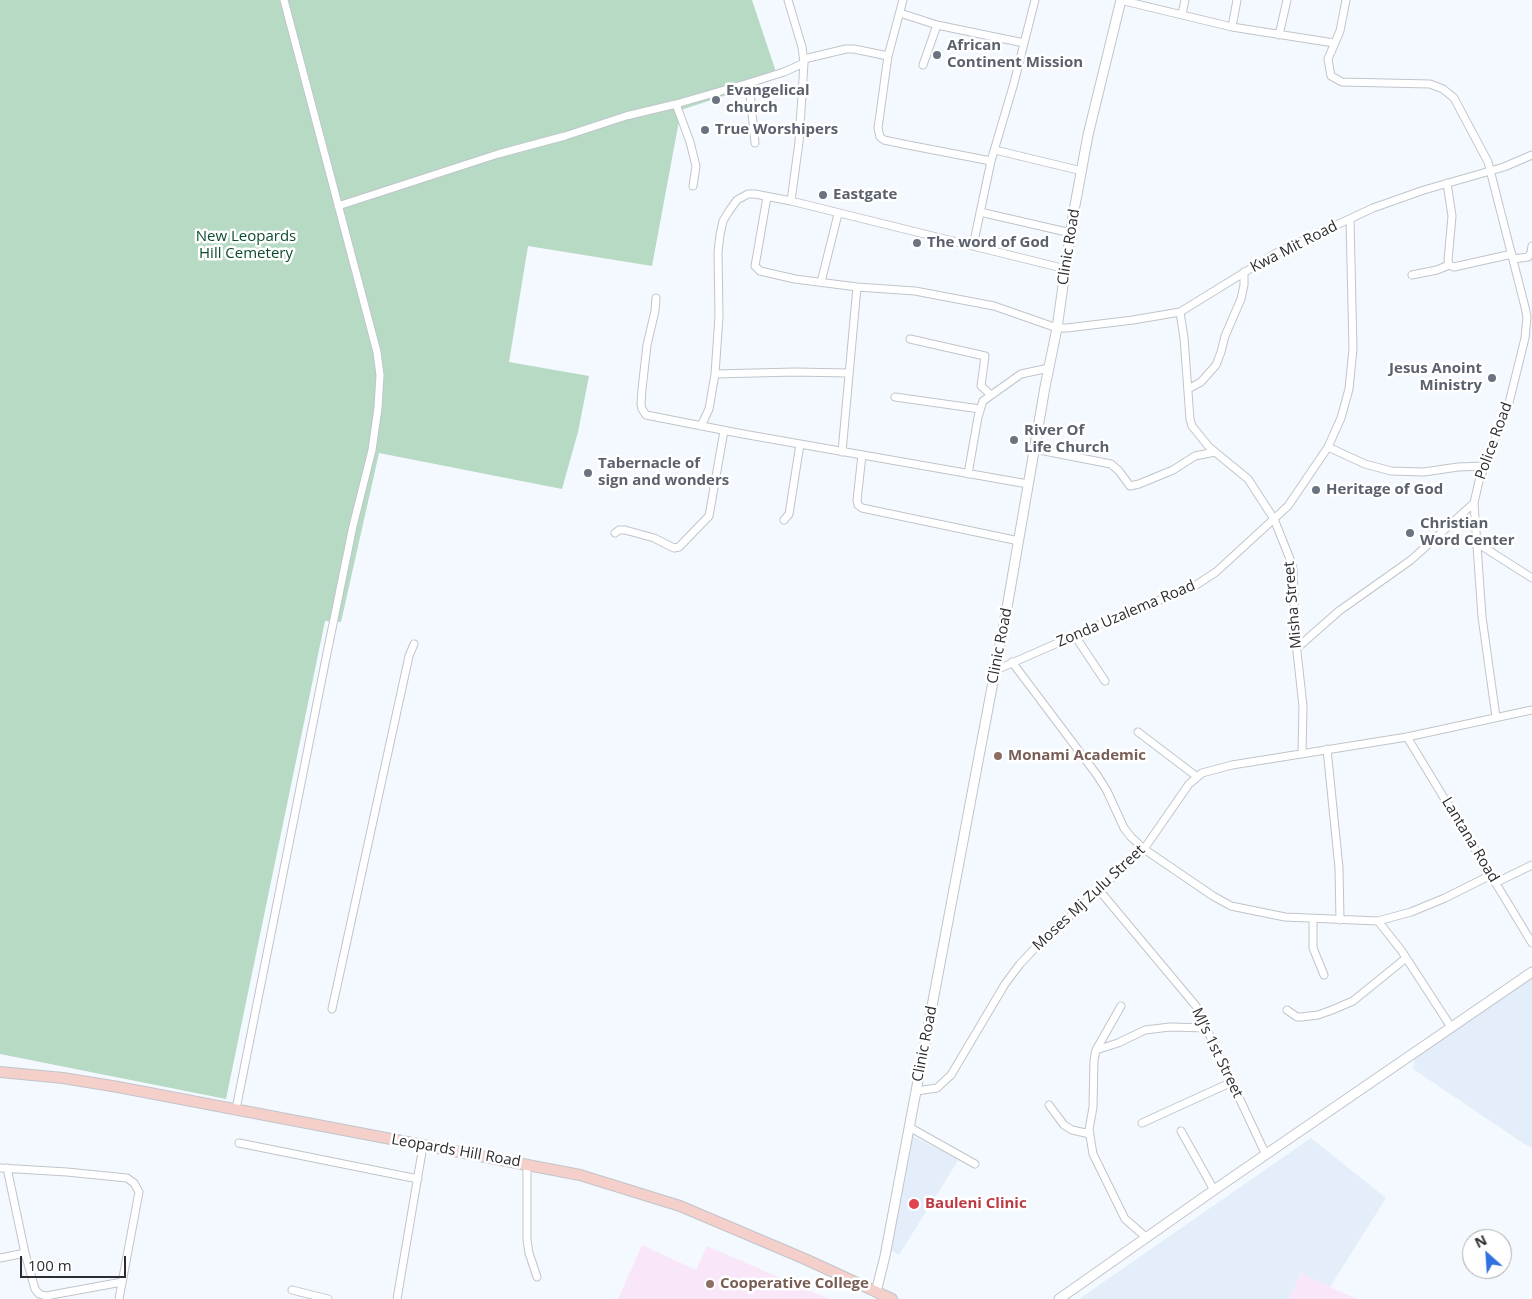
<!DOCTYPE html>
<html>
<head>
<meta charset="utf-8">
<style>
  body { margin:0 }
  #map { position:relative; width:1532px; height:1299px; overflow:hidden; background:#f3f9fe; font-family:"Open Sans",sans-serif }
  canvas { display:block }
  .north { position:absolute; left:1462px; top:1229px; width:50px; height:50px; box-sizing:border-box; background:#fff; border:1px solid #aaabac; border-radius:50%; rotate:334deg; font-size:14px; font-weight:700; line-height:20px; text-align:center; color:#2b2d30 }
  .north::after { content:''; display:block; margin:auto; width:18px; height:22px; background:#3171df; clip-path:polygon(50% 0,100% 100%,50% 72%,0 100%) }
  .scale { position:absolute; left:20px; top:1256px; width:106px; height:22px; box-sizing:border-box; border:2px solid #2b2d30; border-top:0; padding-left:6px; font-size:15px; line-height:18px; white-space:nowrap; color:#2b2d30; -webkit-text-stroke:4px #fff; paint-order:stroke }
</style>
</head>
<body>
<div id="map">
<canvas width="1532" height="1299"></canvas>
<div class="north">N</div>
<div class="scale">100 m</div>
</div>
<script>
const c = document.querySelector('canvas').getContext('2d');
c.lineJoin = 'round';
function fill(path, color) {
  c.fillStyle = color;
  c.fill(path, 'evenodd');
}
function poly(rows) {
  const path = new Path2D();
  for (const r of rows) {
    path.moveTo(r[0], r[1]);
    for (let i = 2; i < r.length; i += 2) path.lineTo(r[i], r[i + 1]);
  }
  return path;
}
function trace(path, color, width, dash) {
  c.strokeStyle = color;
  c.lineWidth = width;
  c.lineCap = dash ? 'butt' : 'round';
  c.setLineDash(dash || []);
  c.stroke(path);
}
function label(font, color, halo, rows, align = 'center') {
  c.font = font + ' "Open Sans",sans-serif';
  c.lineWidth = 5;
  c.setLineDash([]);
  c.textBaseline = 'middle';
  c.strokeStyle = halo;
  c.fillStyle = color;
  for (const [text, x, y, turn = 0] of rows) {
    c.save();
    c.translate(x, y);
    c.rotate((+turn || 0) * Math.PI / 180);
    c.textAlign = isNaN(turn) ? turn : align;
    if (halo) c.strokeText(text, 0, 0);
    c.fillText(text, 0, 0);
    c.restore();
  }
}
fill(poly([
  [1532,976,1532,1148,1526,1145,1413,1069,1414,1059],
  [910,1135,959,1159,899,1255,890,1250],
  [1311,1138,1386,1198,1330,1287,1301,1273,1289,1299,1079,1299]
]), '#e3eefa');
fill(poly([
  [642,1245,696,1270,707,1246,829,1299,618,1299],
  [1301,1273,1330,1287,1357,1299,1289,1299]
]), '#f9e7f9');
fill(poly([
  [0,0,752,0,778,78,681,110,652,266,528,246,509,362,589,376,578,432,562,489,379,453,341,622,325,621,226,1099,0,1054]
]), '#b7dac4');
const minor = poly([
  [788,0,802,47,804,63,799,142,791,201],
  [903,0,888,56,878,128,880,137,884,140,908,145,991,161],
  [1120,0,1232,27,1334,43],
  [1346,0,1340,31,1328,59,1331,76,1342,82,1430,84,1443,89,1454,98,1488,162,1525,307,1527,317,1525,338,1509,403,1479,481,1474,503,1482,617,1496,717],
  [900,13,937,25,1024,43],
  [1182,14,1185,0],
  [1232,27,1237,0],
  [1279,35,1287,0],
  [804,59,846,49,854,49,888,56],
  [923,65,937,25],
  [749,83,755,143],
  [676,104,690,142,696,166,693,186],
  [995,150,1082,171],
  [1447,183,1452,216,1448,260,1449,265],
  [767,197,755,266,760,271,795,279,857,287,915,291,994,306,1057,328,1067,328,1133,320,1180,312,1276,253,1373,208,1424,190,1504,167,1532,155],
  [338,206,498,154,565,136,626,116,676,104,749,83,784,72,804,63],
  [980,212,1071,233],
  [973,246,991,161,1014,83,1035,0],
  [1513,259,1528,257,1531,253,1532,246],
  [1412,275,1437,270,1449,265,1454,267,1512,254],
  [821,282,838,214],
  [656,298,655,311,647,345,642,389,641,404,642,409,646,415,743,434,1028,484],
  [1180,312,1184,338,1190,419,1192,426,1209,447,1248,479,1274,519,1290,559,1293,569,1295,634,1303,706,1302,754],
  [910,339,985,356,981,386,991,395],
  [715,374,795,372,848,373],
  [1188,389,1201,382,1216,365,1221,352,1225,336,1241,299,1244,285,1244,272],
  [895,397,980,409],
  [701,426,709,409,715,374,719,316,718,252,720,235,723,221,729,211,737,200,748,194,755,194,791,201,1066,269],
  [1328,447,1365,464,1391,471,1424,472,1458,467,1485,466],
  [1034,449,1111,464,1119,471,1130,486,1139,484,1173,470,1195,456,1215,452],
  [842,452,857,287],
  [862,455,857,500,858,505,862,508,1019,541],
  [968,474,978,417,983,401,1021,374,1049,368],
  [784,520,789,514,800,444],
  [615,533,619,530,625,530,654,538,674,548,679,547,709,516,724,431],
  [1477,543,1532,578],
  [1075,636,1105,681],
  [1297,648,1339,611,1411,560,1474,503],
  [1012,662,1097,775,1107,791,1124,828,1131,837,1144,849,1213,896,1231,906,1285,917,1378,921,1411,912,1445,898,1491,875],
  [996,670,1133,610,1190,589,1216,572,1288,506,1328,447,1341,418,1349,389,1353,349,1350,219],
  [1138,732,1196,776],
  [1407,737,1532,943],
  [1327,749,1339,868,1340,920],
  [1495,883,1532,865],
  [1099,890,1196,1006,1266,1155],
  [1313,919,1313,948,1324,975],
  [1378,921,1401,950,1451,1027],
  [332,1009,409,656,414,644],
  [1287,1010,1297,1017,1301,1017,1318,1015,1332,1010,1353,1001,1406,958],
  [1096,1050,1121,1006],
  [916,1091,937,1088,951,1075,1005,984,1020,964,1036,947,1144,849,1189,784,1202,773,1232,765,1407,737,1532,710],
  [1049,1105,1064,1125,1072,1130,1090,1134],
  [236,1109,325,663,353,526,372,450,378,408,380,375,377,352,284,0],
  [1142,1123,1232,1082],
  [909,1127,975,1164],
  [1181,1131,1214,1190],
  [239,1143,418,1179],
  [527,1164,527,1240,529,1253,537,1277],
  [0,1168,67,1172,127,1178,134,1183,139,1192,119,1299],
  [7,1168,25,1253],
  [1147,1238,1125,1219,1093,1154,1089,1130,1093,1107,1094,1060,1096,1050,1118,1043,1145,1030,1170,1027,1207,1028],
  [0,1258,25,1253,35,1289,39,1294,46,1296,122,1282],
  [292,1290,328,1299],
  [397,1299,423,1146]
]);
const tertiary = poly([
  [876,1292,885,1256,1008,602,1045,387,1057,328,1073,216,1088,135,1121,0],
  [1059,1299,1214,1190,1532,972]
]);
const secondary = poly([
  [0,1072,63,1078,118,1087,580,1175,680,1206,805,1259,892,1299]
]);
trace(minor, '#c0c5cb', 9);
trace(tertiary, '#c0c5cb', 11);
trace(secondary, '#c0c5cb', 12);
trace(minor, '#fff', 7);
trace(tertiary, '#fff', 9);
trace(secondary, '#f5cfca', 10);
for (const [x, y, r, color] of [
  [937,55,5,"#6b7280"],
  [716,100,5,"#6b7280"],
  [705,130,5,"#6b7280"],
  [823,195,5,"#6b7280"],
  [917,243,5,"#6b7280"],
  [1492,378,5,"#6b7280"],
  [1014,440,5,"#6b7280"],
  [588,473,5,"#6b7280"],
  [1316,490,5,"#6b7280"],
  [1410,533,5,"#6b7280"],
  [998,756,5,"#8d6e63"],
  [914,1204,6,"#e0444e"],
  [710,1284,5,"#8d6e63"]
]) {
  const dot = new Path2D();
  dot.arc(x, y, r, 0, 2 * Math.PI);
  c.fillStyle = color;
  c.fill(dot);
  trace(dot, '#fff', 2);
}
label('bold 15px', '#5b616d', '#fff', [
  ["African",947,46],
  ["Continent Mission",947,63],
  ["Evangelical",726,91],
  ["church",726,108],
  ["True Worshipers",715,130],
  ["Eastgate",833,195],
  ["The word of God",927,243],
  ["Jesus Anoint",1482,369,"right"],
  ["Ministry",1482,386,"right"],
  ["River Of",1024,431],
  ["Life Church",1024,448],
  ["Tabernacle of",598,464],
  ["sign and wonders",598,481],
  ["Heritage of God",1326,490],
  ["Christian",1420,524],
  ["Word Center",1420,541]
], 'left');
label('15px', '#0c4b2d', '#fff', [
  ["New Leopards",246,237],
  ["Hill Cemetery",246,254]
]);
label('15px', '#2b2d30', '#fff', [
  ["Clinic Road",1069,247,-81],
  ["Kwa Mit Road",1294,247,-27],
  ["Police Road",1494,441,-70],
  ["Misha Street",1293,605,-95],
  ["Zonda Uzalema Road",1126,614,-23],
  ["Clinic Road",1000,646,-79],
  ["Lantana Road",1470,840,59],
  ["Moses Mj Zulu Street",1089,898,-43],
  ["Clinic Road",925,1044,-79],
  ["MJ’s 1st Street",1217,1053,64],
  ["Leopards Hill Road",456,1151,10]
]);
label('bold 15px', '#785e54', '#fff', [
  ["Monami Academic",1008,756],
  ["Cooperative College",720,1284]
], 'left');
label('bold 15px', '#be3a42', '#fff', [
  ["Bauleni Clinic",925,1204]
], 'left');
</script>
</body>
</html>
